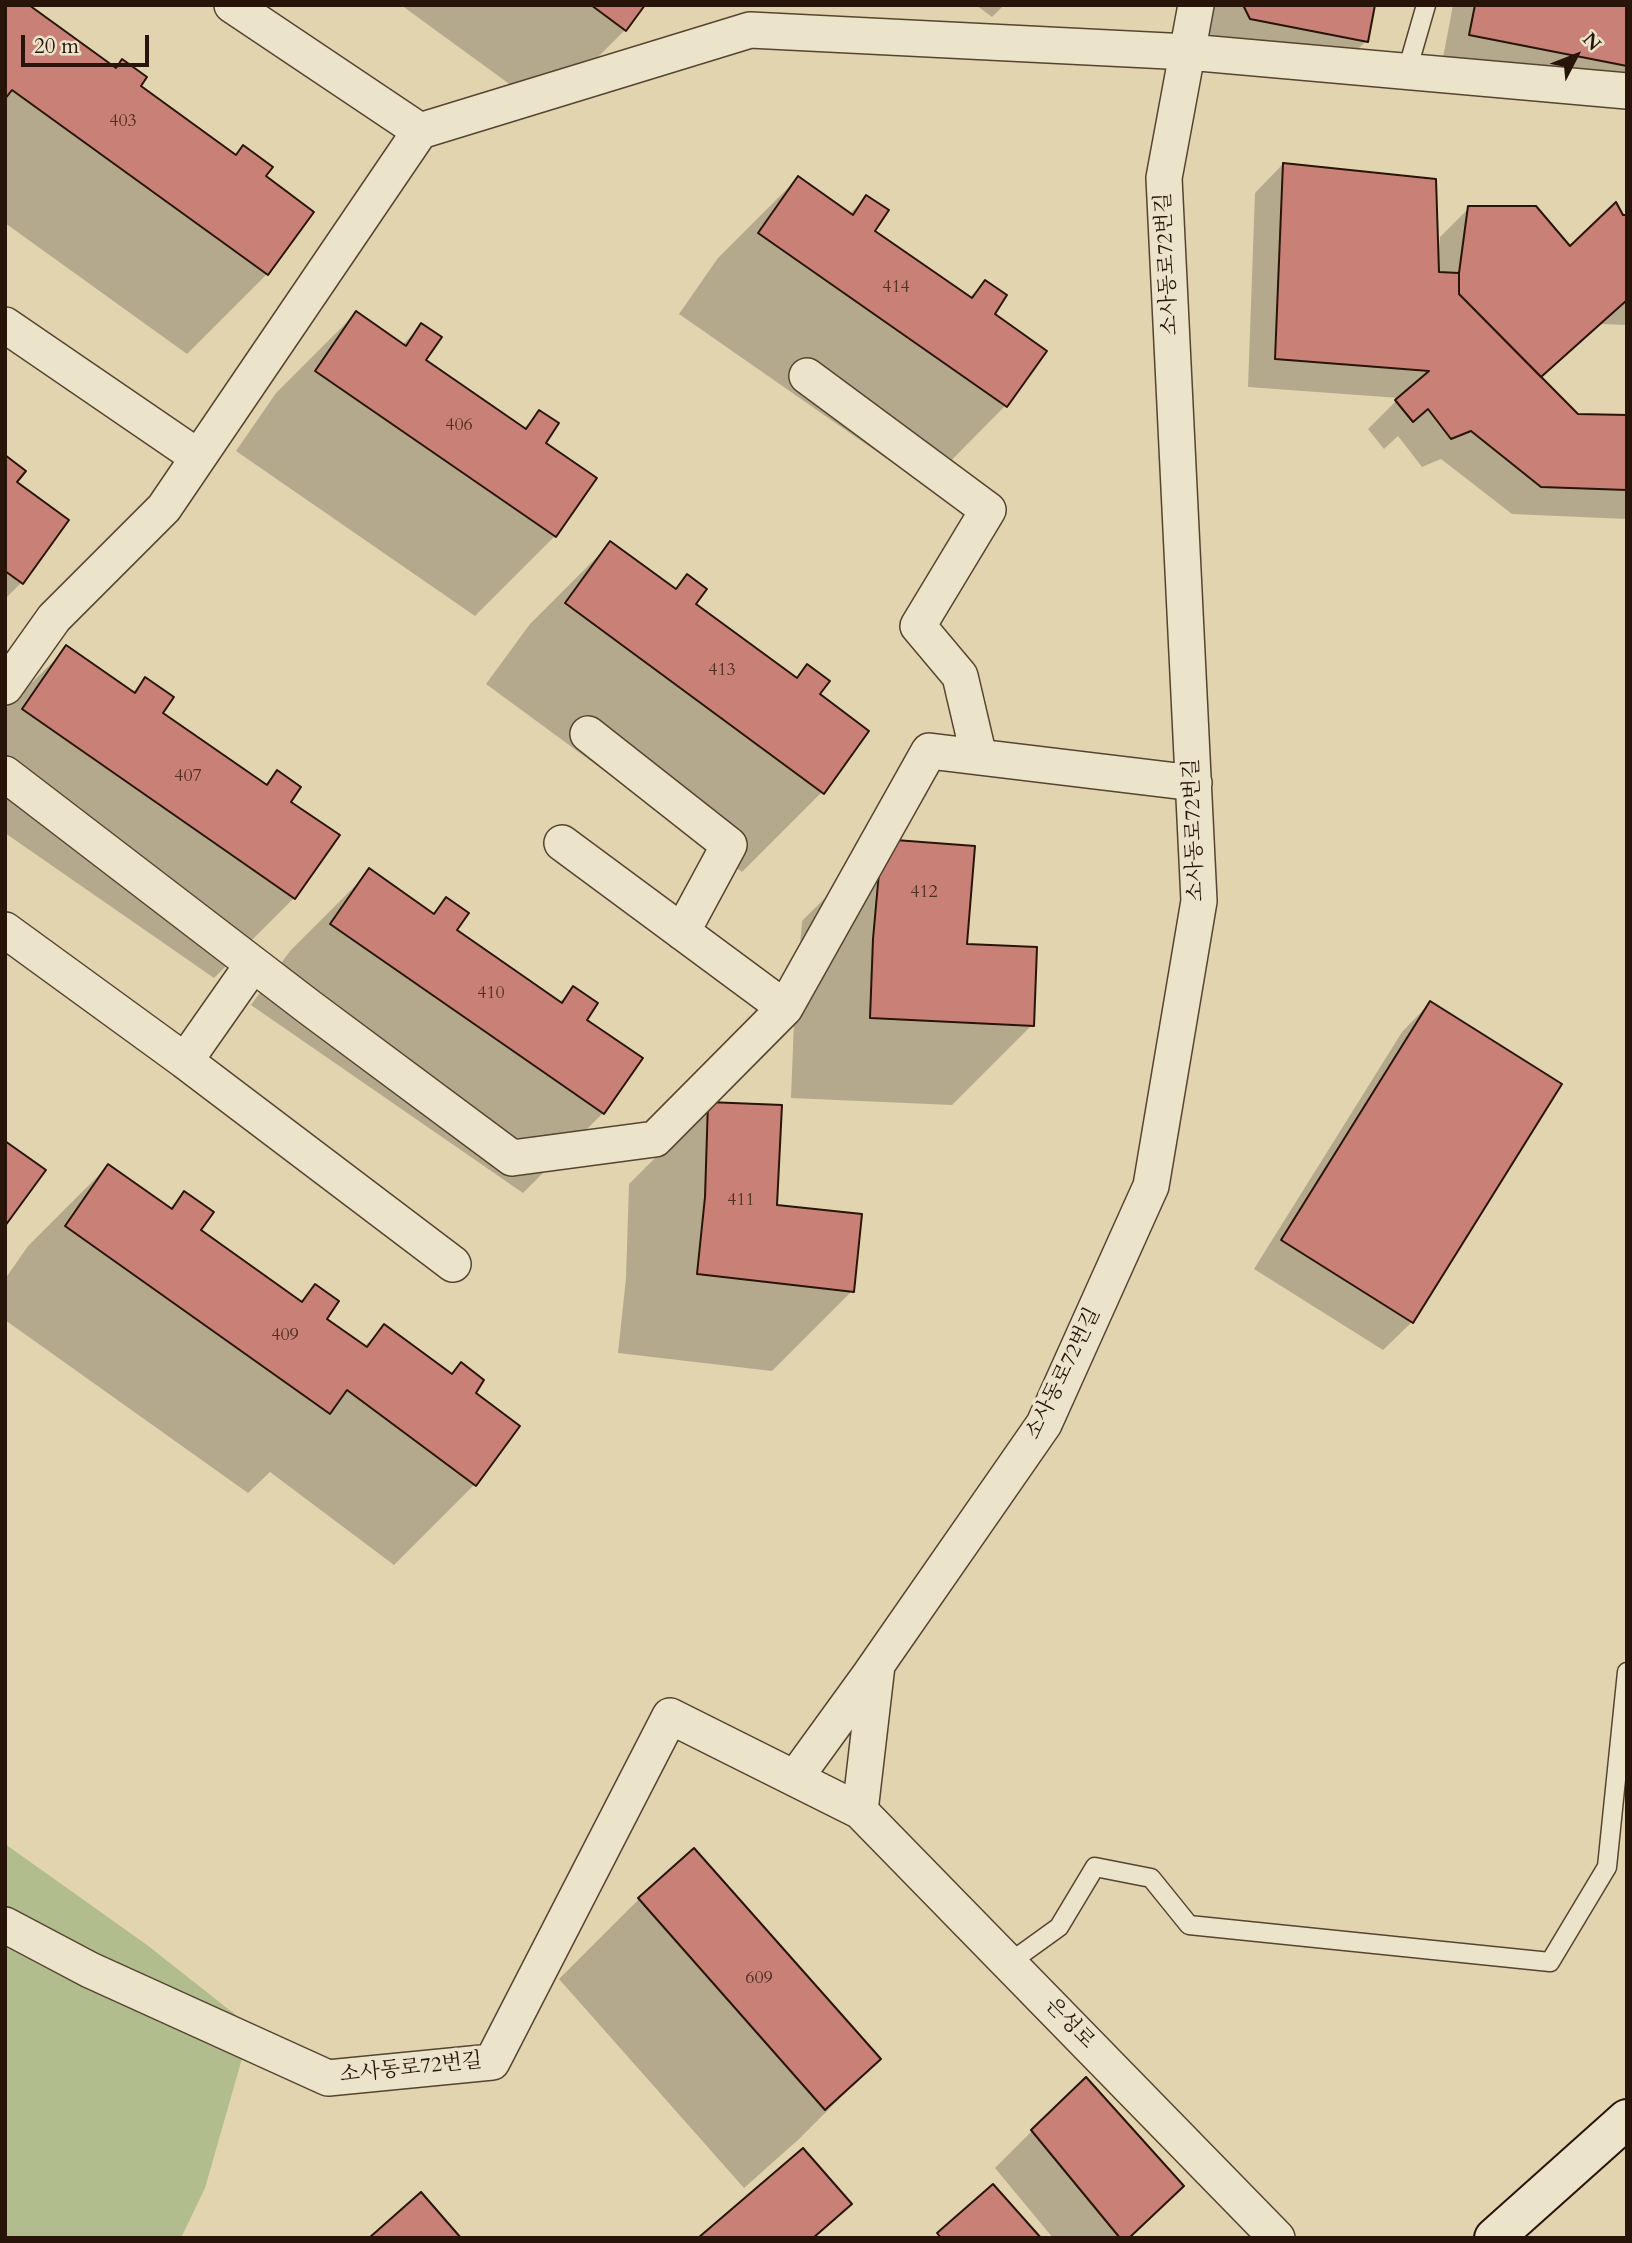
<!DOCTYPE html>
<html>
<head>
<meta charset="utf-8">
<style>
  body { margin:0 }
  #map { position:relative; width:1632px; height:2243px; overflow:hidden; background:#e1d4af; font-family:Cardo,serif }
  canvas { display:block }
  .frame { position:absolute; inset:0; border:7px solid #281409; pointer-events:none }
  .north { position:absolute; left:1541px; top:21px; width:70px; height:70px; -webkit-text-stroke:5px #ece3cb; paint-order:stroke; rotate:48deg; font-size:19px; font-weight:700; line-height:28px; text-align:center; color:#281409 }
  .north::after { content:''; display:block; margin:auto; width:24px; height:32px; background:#281409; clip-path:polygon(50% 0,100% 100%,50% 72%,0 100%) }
  .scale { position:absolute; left:21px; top:35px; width:128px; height:32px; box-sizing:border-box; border:4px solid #281409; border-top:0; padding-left:9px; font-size:21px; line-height:24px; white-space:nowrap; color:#281409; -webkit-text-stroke:5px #ece3cb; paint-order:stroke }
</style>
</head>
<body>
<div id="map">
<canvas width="1632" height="2243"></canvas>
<div class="frame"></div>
<div class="north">N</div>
<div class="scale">20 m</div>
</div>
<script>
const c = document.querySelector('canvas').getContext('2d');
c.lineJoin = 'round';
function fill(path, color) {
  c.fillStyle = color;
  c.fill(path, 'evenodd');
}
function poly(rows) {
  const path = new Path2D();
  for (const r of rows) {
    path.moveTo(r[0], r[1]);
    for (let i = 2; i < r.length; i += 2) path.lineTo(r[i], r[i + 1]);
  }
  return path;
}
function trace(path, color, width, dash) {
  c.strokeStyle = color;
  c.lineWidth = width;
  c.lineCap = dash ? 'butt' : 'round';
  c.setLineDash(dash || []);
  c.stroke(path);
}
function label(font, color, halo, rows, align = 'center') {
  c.font = font + ' Cardo,"Noto Serif KR",serif';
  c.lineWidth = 7;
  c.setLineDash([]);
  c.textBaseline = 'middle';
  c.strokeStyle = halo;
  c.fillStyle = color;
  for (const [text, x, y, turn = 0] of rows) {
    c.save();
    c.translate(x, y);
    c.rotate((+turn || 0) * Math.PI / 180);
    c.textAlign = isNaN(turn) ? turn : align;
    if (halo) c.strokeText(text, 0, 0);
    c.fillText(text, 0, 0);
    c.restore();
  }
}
fill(poly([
  [5,1844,147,1945,251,2027,205,2188,181,2238,5,2238]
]), '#b1bd8c');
fill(poly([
  [5,5,115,69,122,61,138,86,234,156,243,147,263,176,312,212,267,274,187,354,5,223],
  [401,5,643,5,625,30,545,110],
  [976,5,1004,5,992,17],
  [1214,5,1373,5,1366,41,1329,78,1207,44],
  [1453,5,1627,5,1627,100,1442,63],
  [1283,164,1437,247,1439,247,1440,237,1469,208,1570,249,1622,217,1627,217,1627,325,1601,324,1540,378,1577,416,1627,417,1627,519,1512,514,1441,459,1422,467,1398,436,1384,449,1368,429,1399,398,1248,387,1255,193],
  [798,178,849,214,867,197,872,231,969,298,985,282,992,314,1005,406,926,486,679,314,718,258],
  [356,313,402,345,422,326,423,360,523,429,540,412,544,443,595,479,555,536,475,616,236,451,276,393],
  [5,457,15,482,67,521,21,583,5,599],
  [610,544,674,590,687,576,694,604,795,678,807,666,817,695,822,792,742,872,486,684,530,624],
  [67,648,132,693,145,680,161,713,264,785,277,772,289,802,337,836,294,898,214,978,5,833,5,709],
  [882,841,1032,1025,952,1105,791,1098,794,1020,802,921],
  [370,871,432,914,446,900,455,930,559,1003,573,989,584,1020,603,1113,523,1193,251,1005,290,951],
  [1430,1003,1412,1322,1383,1350,1254,1269,1402,1032],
  [709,1104,775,1206,852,1291,772,1371,618,1353,626,1278,629,1184],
  [108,1166,169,1209,184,1193,199,1230,300,1302,315,1287,325,1319,364,1347,384,1326,450,1376,461,1365,473,1393,518,1427,474,1485,394,1565,270,1472,248,1493,5,1320,5,1279,28,1246],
  [639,1899,879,2059,799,2139,744,2188,559,1979],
  [1032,2131,1129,2238,1053,2238,995,2168]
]), '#0003');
const building = poly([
  [5,5,29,5,116,68,122,59,147,77,141,86,236,155,243,145,273,167,266,176,314,212,268,275,12,90,5,99,5,5],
  [591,5,645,5,626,31,591,5],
  [1243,5,1375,5,1368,42,1250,19,1243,5],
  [1475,5,1627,5,1627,66,1469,35,1475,5],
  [1283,163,1436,179,1439,272,1459,273,1459,294,1578,414,1627,415,1627,490,1541,487,1471,431,1451,439,1428,409,1413,422,1395,400,1429,371,1275,359,1283,163],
  [798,176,853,215,866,195,889,210,875,231,972,298,985,280,1007,295,995,314,1047,351,1007,407,758,233,798,176],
  [1616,202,1623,215,1627,215,1627,300,1541,377,1459,294,1459,273,1468,206,1536,206,1570,246,1616,202],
  [356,311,406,346,421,323,442,337,426,360,526,429,539,410,559,423,546,443,597,478,556,537,315,371,356,311],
  [5,455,26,471,17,482,69,520,23,584,5,571,5,455],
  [610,541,676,589,687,574,707,589,696,604,797,678,807,664,830,681,820,694,869,731,824,794,565,603,610,541],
  [66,645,135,693,145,677,174,697,163,713,267,785,277,770,301,787,291,802,340,835,295,899,22,709,66,645],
  [882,839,975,846,967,944,1037,947,1034,1026,870,1018,873,939,882,839],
  [369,868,434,914,446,897,469,913,457,930,562,1003,573,986,598,1003,587,1020,643,1058,604,1114,330,924,369,868],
  [1430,1001,1562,1084,1413,1323,1281,1240,1430,1001],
  [708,1102,782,1105,777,1205,862,1214,854,1292,697,1274,705,1197,708,1102],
  [5,1141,46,1170,5,1226,5,1141],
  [108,1164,172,1209,184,1191,214,1212,201,1230,302,1302,315,1284,339,1301,327,1319,367,1347,384,1324,452,1374,461,1362,484,1380,476,1393,520,1426,476,1486,347,1390,330,1414,65,1226,108,1164],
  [694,1848,881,2059,825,2110,638,1898,694,1848],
  [1086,2077,1184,2186,1129,2238,1120,2238,1031,2130,1086,2077],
  [803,2148,852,2204,813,2238,698,2238,803,2148],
  [993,2184,1041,2238,941,2238,937,2233,993,2184],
  [421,2192,461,2238,369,2238,421,2192]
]);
fill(building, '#c98076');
trace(building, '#281409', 2);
const lane = poly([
  [1407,71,1426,5],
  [1013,1967,1016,1958,1059,1927,1095,1867,1151,1878,1189,1925,1550,1962,1607,1867,1627,1672]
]);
const street = poly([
  [232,5,420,131],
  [5,325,198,457],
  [807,376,988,510,918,626,960,676,979,757],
  [5,687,54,618,164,508,420,131,750,30,1188,52,1627,91],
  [588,734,729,845,682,932],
  [5,774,309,1007,512,1158,655,1139,785,1008,929,751,1194,783],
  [562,843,785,1008],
  [5,930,185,1061],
  [253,964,185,1061,453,1264],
  [795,1778,869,1676,1044,1424,1151,1186,1199,901,1164,178,1196,5],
  [860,1811,877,1665],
  [5,1925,90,1970,328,2078,492,2062,670,1716,860,1811,1277,2238]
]);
const secondary = poly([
  [1494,2238,1627,2119]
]);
trace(lane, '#564432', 21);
trace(street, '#564432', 38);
trace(secondary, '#281409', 42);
trace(lane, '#ece3cb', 18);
trace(street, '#ece3cb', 35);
trace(secondary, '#ece3cb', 38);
label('18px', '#502f24', null, [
  ["403",123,122],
  ["414",896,288],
  ["406",459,426],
  ["413",722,671],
  ["407",188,777],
  ["412",924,893],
  ["410",491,994],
  ["411",741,1201],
  ["409",285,1336],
  ["609",759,1979]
]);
label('21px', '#281409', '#ece3cb', [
  ["소사동로72번길",1168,264,-93],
  ["소사동로72번길",1195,830,-92],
  ["소사동로72번길",1064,1374,-64],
  ["은성로",1069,2024,46],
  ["소사동로72번길",411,2069,-6]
]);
</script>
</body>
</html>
